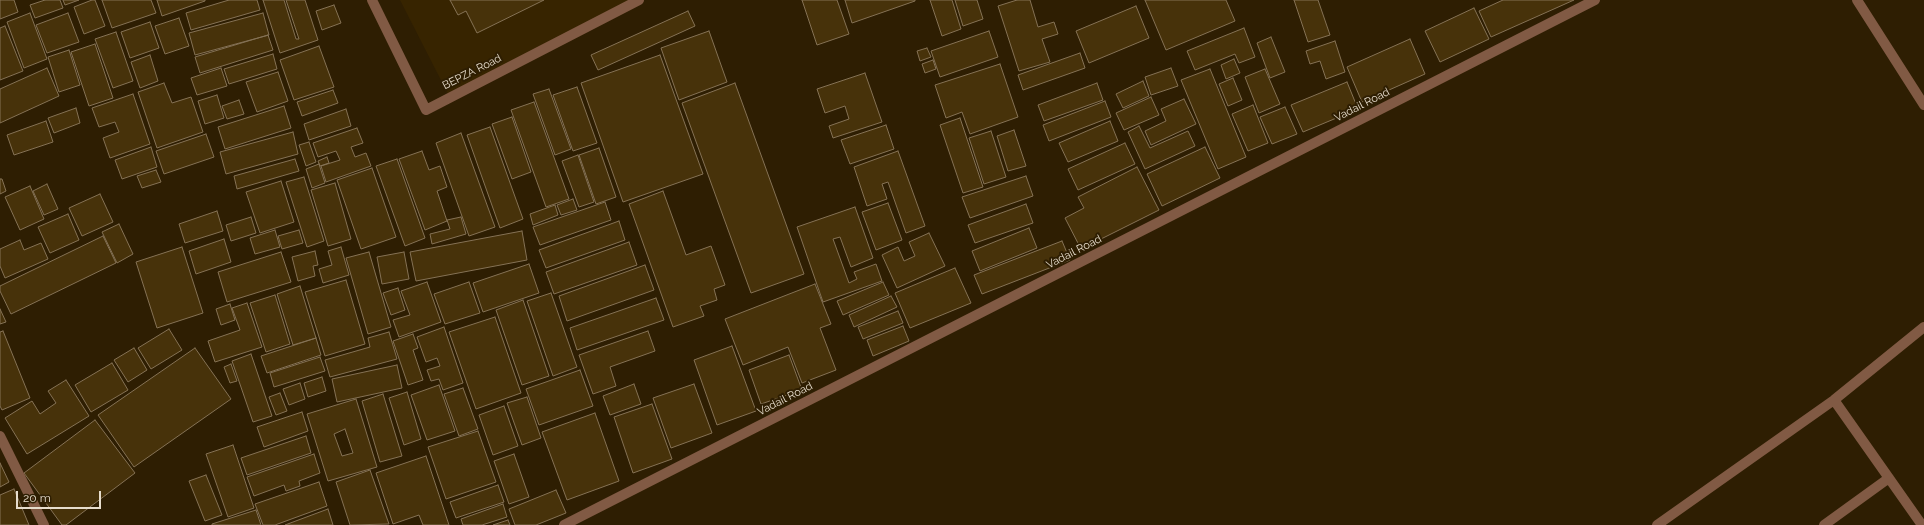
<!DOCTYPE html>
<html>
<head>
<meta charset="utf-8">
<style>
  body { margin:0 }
  #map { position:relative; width:1924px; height:525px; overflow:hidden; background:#2e1e02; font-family:Raleway,sans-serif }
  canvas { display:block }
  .scale { position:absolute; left:16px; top:491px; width:85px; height:18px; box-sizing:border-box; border:2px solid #e7ddcd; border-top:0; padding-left:5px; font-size:12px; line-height:14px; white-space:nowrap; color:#e7ddcd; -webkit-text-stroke:3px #2e1e02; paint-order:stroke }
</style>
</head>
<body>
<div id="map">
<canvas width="1924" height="525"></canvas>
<div class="scale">20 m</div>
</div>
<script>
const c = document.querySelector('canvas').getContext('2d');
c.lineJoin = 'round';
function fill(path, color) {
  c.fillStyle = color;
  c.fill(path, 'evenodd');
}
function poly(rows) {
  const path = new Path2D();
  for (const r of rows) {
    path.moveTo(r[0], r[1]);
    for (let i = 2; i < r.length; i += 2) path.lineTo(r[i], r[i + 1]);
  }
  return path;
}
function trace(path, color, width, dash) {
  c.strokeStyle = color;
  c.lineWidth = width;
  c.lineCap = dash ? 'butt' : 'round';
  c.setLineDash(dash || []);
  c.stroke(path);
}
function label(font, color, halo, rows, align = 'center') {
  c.font = font + ' Raleway,sans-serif';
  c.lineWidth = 4;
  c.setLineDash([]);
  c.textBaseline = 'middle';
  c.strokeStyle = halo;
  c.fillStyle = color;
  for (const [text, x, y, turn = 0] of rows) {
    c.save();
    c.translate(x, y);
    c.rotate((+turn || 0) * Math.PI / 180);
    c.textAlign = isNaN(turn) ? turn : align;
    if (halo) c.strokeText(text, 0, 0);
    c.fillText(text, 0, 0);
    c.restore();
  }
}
fill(poly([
  [400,0,640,0,448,94]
]), '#372400');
const building = poly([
  [0,0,14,0,18,12,0,19,0,0],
  [45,0,60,0,63,8,35,18,30,5,45,0],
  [63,0,79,0,65,5,63,0],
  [92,0,95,0,105,26,84,34,74,7,92,0],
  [102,0,151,0,156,13,112,28,102,0],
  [157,0,205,0,205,1,162,16,157,0],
  [229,0,257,0,260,10,191,30,186,13,229,0],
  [263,0,284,0,296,39,299,39,286,0,305,0,318,40,280,53,263,0],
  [450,0,544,0,477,33,466,11,458,15,450,0],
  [802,0,837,0,849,34,817,45,802,0],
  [845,0,915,0,915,1,852,23,845,0],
  [930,0,952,0,961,29,942,36,930,0],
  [955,0,977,0,983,19,963,26,955,0],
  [1017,0,1030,0,1038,27,1054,22,1058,34,1042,39,1050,62,1019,71,998,6,1017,0],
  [1145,0,1226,0,1235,21,1166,50,1145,0],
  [1294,0,1318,0,1330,35,1308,42,1294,0],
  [1503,0,1574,0,1491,37,1479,11,1503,0],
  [334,5,341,23,322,30,316,11,334,5],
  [1136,6,1149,38,1089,63,1076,31,1136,6],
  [1474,8,1489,39,1440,62,1425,31,1474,8],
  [688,11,695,26,598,70,591,55,688,11],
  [30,13,47,59,24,68,7,22,30,13],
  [68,13,79,42,47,53,36,25,68,13],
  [263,13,269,35,195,55,189,33,263,13],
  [179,18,189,46,165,54,155,26,179,18],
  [150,22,159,48,130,58,121,32,150,22],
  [5,26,23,71,0,80,0,28,5,26],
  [1244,28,1255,57,1239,63,1235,54,1195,70,1187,51,1244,28],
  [709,31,727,82,679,100,661,48,709,31],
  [989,31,998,57,940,77,931,51,989,31],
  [116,32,133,81,113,88,95,39,116,32],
  [268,35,273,50,200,73,195,57,268,35],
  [1271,37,1285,72,1270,78,1257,43,1271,37],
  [1410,39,1425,74,1362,102,1347,67,1410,39],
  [1335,41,1345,72,1326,79,1320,61,1310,64,1306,51,1335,41],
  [95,44,113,98,89,106,71,52,95,44],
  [319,46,334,87,294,100,280,60,319,46],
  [927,48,931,57,920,61,917,51,927,48],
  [69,50,80,85,59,92,48,57,69,50],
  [1080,53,1085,68,1023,90,1018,75,1080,53],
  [273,54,277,69,229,84,224,69,273,54],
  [150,55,158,81,140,88,131,62,150,55],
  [660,55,703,174,623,202,581,83,660,55],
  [1234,59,1240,73,1226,79,1221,65,1234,59],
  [933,60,936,69,925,73,922,64,933,60],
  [1000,64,1018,117,970,134,962,112,946,118,935,85,1000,64],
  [47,68,59,96,0,123,0,89,47,68],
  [221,68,227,86,197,95,191,78,221,68],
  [1171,68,1178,86,1151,95,1145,77,1171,68],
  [1210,69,1246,157,1218,169,1181,80,1210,69],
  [1265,69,1280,104,1259,113,1245,77,1265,69],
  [278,72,288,101,257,112,246,82,278,72],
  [865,73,882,122,833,138,829,126,849,119,845,106,825,113,817,89,865,73],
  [1233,78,1242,100,1228,106,1219,84,1233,78],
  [1143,81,1149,96,1123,108,1116,94,1143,81],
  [1347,82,1358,109,1303,132,1291,105,1347,82],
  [164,83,172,103,191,97,203,132,157,148,138,92,164,83],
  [735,83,804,274,751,293,682,103,735,83],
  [1097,83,1103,100,1044,121,1038,105,1097,83],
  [577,87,597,143,573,151,553,95,577,87],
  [549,89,571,149,555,155,533,94,549,89],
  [333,90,338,103,302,116,297,102,333,90],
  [133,94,150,144,110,158,103,138,119,132,115,122,99,127,92,108,133,94],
  [217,95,224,118,205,124,198,101,217,95],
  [1151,97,1159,115,1124,130,1116,113,1151,97],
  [1184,99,1196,124,1151,145,1145,131,1166,121,1161,109,1184,99],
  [239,100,244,114,227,119,222,106,239,100],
  [1105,101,1111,117,1049,141,1043,125,1105,101],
  [534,102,569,199,546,207,511,110,534,102],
  [1253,105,1268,143,1248,151,1232,114,1253,105],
  [284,106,291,128,225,149,218,127,284,106],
  [1285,107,1297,134,1272,144,1260,117,1285,107],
  [76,108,80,123,54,133,48,118,76,108],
  [346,109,351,126,309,140,304,124,346,109],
  [512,117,531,172,512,179,492,124,512,117],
  [960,118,983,187,963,193,940,125,960,118],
  [46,121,53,142,14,155,7,135,46,121],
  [1110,121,1118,141,1068,162,1059,143,1110,121],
  [886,125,894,149,850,164,841,140,886,125],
  [1139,126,1150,148,1188,131,1195,146,1145,169,1128,132,1139,126],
  [490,127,523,219,500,228,467,135,490,127],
  [357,128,363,143,351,147,355,157,366,153,371,166,326,182,321,166,340,160,336,151,318,157,313,143,357,128],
  [1014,130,1026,166,1008,171,997,136,1014,130],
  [991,131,1006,177,984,184,969,138,991,131],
  [293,132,298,154,226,174,220,152,293,132],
  [461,133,495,227,469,236,436,143,461,133],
  [206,134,214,157,164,174,156,151,206,134],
  [309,142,316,162,306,166,299,145,309,142],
  [1125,143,1135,164,1078,190,1068,169,1125,143],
  [151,147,157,167,122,179,115,160,151,147],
  [1205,147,1220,178,1162,206,1147,174,1205,147],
  [599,148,616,197,596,204,579,155,599,148],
  [422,151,429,170,440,166,447,187,437,191,447,221,425,230,399,159,422,151],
  [898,151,925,226,906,233,888,182,882,184,887,199,867,206,854,167,898,151],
  [578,155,594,202,579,207,562,161,578,155],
  [327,157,329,163,320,166,318,161,327,157],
  [295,159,299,171,237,189,234,176,295,159],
  [397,159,425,238,405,246,376,166,397,159],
  [319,164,325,183,312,188,306,169,319,164],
  [1137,167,1159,210,1081,249,1065,218,1084,208,1078,197,1137,167],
  [372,168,396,237,361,249,337,180,372,168],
  [156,170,161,182,142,188,137,176,156,170],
  [1026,176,1033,196,970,218,962,197,1026,176],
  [304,177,324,241,307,247,286,182,304,177],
  [0,179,2,179,6,191,0,194,0,179],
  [281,181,294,222,260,233,246,192,281,181],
  [335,183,351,239,328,246,311,190,335,183],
  [47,184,58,209,44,215,33,191,47,184],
  [30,186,44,219,20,230,5,197,30,186],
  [663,191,686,255,711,246,725,285,714,289,717,300,700,306,704,316,673,327,629,204,663,191],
  [100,194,113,222,82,236,69,208,100,194],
  [573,199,577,210,561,215,557,205,573,199],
  [605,202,611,220,540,245,533,227,605,202],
  [888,203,902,240,876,250,862,212,888,203],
  [1026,204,1033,223,975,243,968,225,1026,204],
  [555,205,558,215,533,225,530,214,555,205],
  [855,207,873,258,851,267,840,237,833,239,849,283,857,279,854,272,876,264,882,281,823,302,797,227,855,207],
  [217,211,223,231,185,243,179,224,217,211],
  [68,214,79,240,50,253,38,227,68,214],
  [251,217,256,233,231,241,226,225,251,217],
  [461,217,466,234,432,244,430,234,450,229,447,220,461,217],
  [619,221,625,240,546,268,539,250,619,221],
  [119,224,133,254,117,263,102,232,119,224],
  [1029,228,1037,248,980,271,972,251,1029,228],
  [275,230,280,247,255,254,250,238,275,230],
  [299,230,303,243,282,249,278,236,299,230],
  [522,231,527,260,416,281,410,252,522,231],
  [929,233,945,266,897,288,882,255,898,247,904,261,915,256,909,242,929,233],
  [103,236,116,263,11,314,0,291,0,286,103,236],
  [224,239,231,262,196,274,189,251,224,239],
  [20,240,24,250,41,243,48,259,5,278,0,266,0,249,20,240],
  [1062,241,1070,260,982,294,974,275,1062,241],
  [629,242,637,265,554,294,546,272,629,242],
  [182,247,203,313,157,328,136,262,182,247],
  [341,247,349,275,323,283,319,269,332,265,328,251,341,247],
  [315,251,318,265,313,266,315,276,298,281,292,257,315,251],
  [281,252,291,282,227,302,218,272,281,252],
  [369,252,391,327,368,334,346,258,369,252],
  [404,252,409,279,382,284,377,257,404,252],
  [529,264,539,293,483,312,473,283,529,264],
  [645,265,654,290,567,321,559,296,645,265],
  [955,268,971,303,910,328,895,293,955,268],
  [346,280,365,344,325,356,305,292,346,280],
  [427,282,441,322,399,337,393,320,410,315,401,291,427,282],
  [469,282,480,313,445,324,434,294,469,282],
  [883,282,889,295,843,315,837,301,883,282],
  [815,284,831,324,820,328,836,370,802,383,788,347,743,365,725,319,815,284],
  [300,286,316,338,293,345,277,294,300,286],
  [398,288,405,310,391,315,383,293,398,288],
  [551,293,577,367,553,376,527,301,551,293],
  [275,295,290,344,266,352,250,303,275,295],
  [891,296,897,307,854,327,849,315,891,296],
  [656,298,664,320,577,350,570,328,656,298],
  [523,300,549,376,522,385,496,310,523,300],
  [247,303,262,347,215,362,208,341,240,330,232,308,247,303],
  [230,304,235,320,221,325,216,309,230,304],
  [0,309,6,322,0,324,0,309],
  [898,311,903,323,863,339,858,327,898,311],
  [495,317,521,393,476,409,449,332,495,317],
  [903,326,909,341,873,356,867,340,903,326],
  [444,327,463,383,443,390,439,379,431,381,427,370,440,366,437,358,426,362,417,337,444,327],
  [169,329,182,350,151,369,138,348,169,329],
  [3,331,30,398,2,410,0,406,0,332,3,331],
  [648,331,655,351,610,367,616,386,593,394,579,355,648,331],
  [389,332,397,359,330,377,325,360,370,347,368,338,389,332],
  [413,334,418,348,413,350,423,380,408,385,393,341,413,334],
  [316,338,321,355,267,373,261,356,316,338],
  [732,346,756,411,717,425,694,360,732,346],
  [134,348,147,370,128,382,114,360,134,348],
  [195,348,231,399,134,467,98,415,195,348],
  [251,354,272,416,253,422,232,361,251,354],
  [789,355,802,390,761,404,749,370,789,355],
  [320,357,325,371,274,387,270,373,320,357],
  [112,363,128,390,91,412,75,385,112,363],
  [231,364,237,381,230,383,224,367,231,364],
  [397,365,402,388,337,402,332,379,397,365],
  [580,370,593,406,539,425,526,389,580,370],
  [322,377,326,391,308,397,304,383,322,377],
  [66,380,89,416,27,454,5,418,32,401,40,414,56,403,48,391,66,380],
  [300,383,305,399,289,405,283,389,300,383],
  [634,384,641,404,610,415,603,396,634,384],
  [694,384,712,433,671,448,653,398,694,384],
  [439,385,455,431,427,440,411,395,439,385],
  [463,388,478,429,459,436,444,394,463,388],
  [407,392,421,439,404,445,389,398,407,392],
  [280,393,287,411,276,415,269,397,280,393],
  [383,394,402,456,380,462,362,401,383,394],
  [527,397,541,438,522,445,507,403,527,397],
  [356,399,377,467,328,481,307,414,356,399],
  [345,429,353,453,342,456,334,434,345,429],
  [652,404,672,459,633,473,614,417,652,404],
  [504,406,518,446,493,455,479,415,504,406],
  [302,412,308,431,264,447,257,427,302,412],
  [595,413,619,481,567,500,542,432,595,413],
  [95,420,135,473,66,525,62,525,24,473,95,420],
  [478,431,496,482,446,499,428,447,478,431],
  [306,436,311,453,247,475,241,458,306,436],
  [233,445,254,508,228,517,206,454,233,445],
  [314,454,320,473,299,481,300,486,286,491,284,485,254,496,247,477,314,454],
  [514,454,529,497,509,504,494,461,514,454],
  [426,456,449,525,423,525,419,515,393,524,376,473,426,456],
  [0,463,9,482,0,487,0,463],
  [370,470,389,524,350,525,336,482,370,470],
  [206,475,222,515,205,521,189,481,206,475],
  [319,482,327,506,275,525,263,525,255,504,319,482],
  [498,485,504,502,456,518,450,502,498,485],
  [14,489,29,525,0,525,0,495,14,489],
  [556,490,566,513,536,525,515,525,509,509,556,490],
  [503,504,507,517,482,525,463,525,461,519,503,504],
  [328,509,333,525,285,525,328,509],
  [256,510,261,525,212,525,212,524,256,510],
  [508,520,510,525,493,525,508,520]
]);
fill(building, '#47320a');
trace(building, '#857255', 1);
trace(poly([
  [372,0,426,110,639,0],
  [1857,0,1924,105],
  [1834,400,1922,525],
  [0,436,44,525],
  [564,525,1595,0],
  [1657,525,1834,400,1924,327],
  [1824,525,1889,478]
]), '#815a44', 10);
label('11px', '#e7ddcd', '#2e1e02', [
  ["BEPZA Road",472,72,-27],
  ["Vadail Road",1362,105,-27],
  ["Vadail Road",1074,252,-27],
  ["Vadail Road",785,399,-27]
]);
</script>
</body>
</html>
